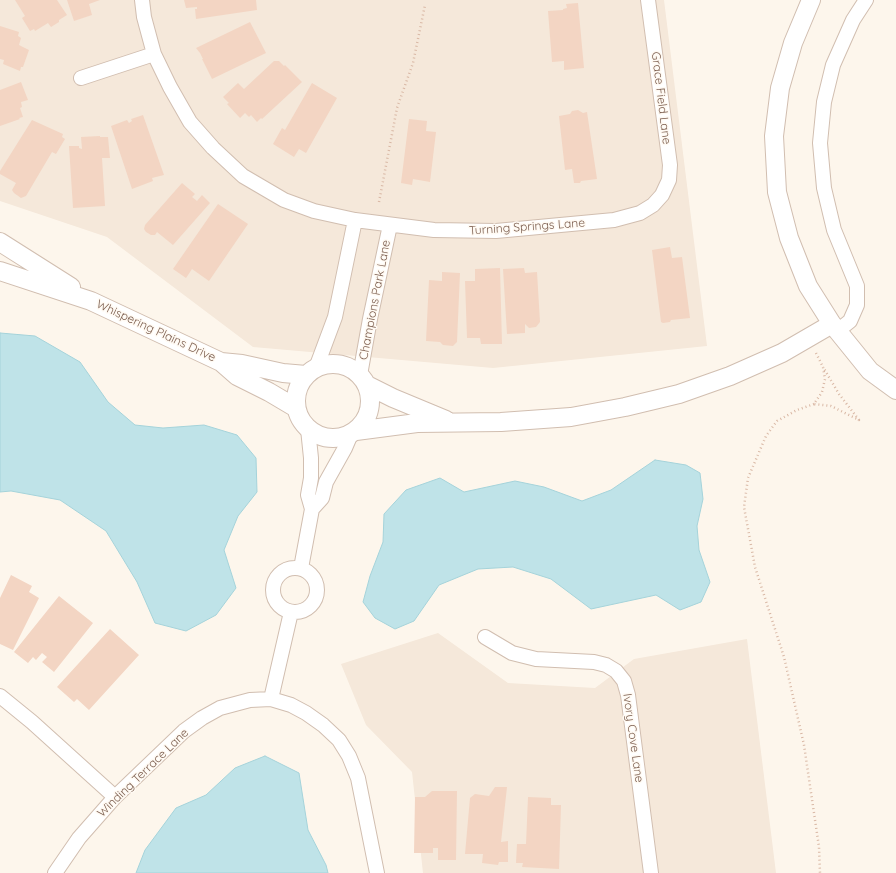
<!DOCTYPE html>
<html>
<head>
<meta charset="utf-8">
<style>
  body { margin:0 }
  canvas { display:block; background:#fdf6ec }
</style>
</head>
<body>
<canvas width="896" height="873"></canvas>
<script>
const c = document.querySelector('canvas').getContext('2d');
c.lineJoin = 'round';
function fill(path, color) {
  c.fillStyle = color;
  c.fill(path, 'evenodd');
}
function poly(rows) {
  const path = new Path2D();
  for (const r of rows) {
    if (r.length === 3) {
      path.moveTo(r[0] + r[2], r[1]);
      path.arc(r[0], r[1], r[2], 0, 2 * Math.PI);
      continue;
    }
    path.moveTo(r[0], r[1]);
    for (let i = 2; i < r.length; i += 2) path.lineTo(r[i], r[i + 1]);
  }
  return path;
}
function trace(path, color, width, dash) {
  c.strokeStyle = color;
  c.lineWidth = width;
  c.lineCap = dash ? 'butt' : 'round';
  c.setLineDash(dash || []);
  c.stroke(path);
}
function label(font, color, halo, rows, align = 'center') {
  c.font = font + ' Quicksand,sans-serif';
  c.lineWidth = 3;
  c.setLineDash([]);
  c.textBaseline = 'middle';
  c.strokeStyle = halo;
  c.fillStyle = color;
  for (const [text, x, y, turn = 0] of rows) {
    c.save();
    c.translate(x, y);
    c.rotate((+turn || 0) * Math.PI / 180);
    c.textAlign = isNaN(turn) ? turn : align;
    if (halo) c.strokeText(text, 0, 0);
    c.fillText(text, 0, 0);
    c.restore();
  }
}
fill(poly([
  [0,0,664,0,707,346,493,368,253,347,107,237,0,201],
  [438,633,508,683,595,688,634,659,747,639,776,873,423,873,412,772,366,725,341,664]
]), '#f5e8da');
const water = poly([
  [0,333,35,336,80,362,108,402,135,425,163,428,204,425,237,435,256,458,257,492,238,516,224,550,236,588,216,615,186,631,155,623,137,582,106,531,60,500,11,491,0,492,0,333],
  [655,460,686,465,700,473,703,499,697,526,699,550,710,582,701,602,680,610,656,595,591,609,551,579,513,567,478,569,439,585,414,621,395,629,375,618,363,602,370,576,383,542,384,514,406,490,440,478,464,492,515,481,544,487,582,501,611,490,655,460],
  [265,756,299,773,308,830,326,865,328,873,136,873,145,850,176,808,206,795,235,768,265,756]
]);
fill(water, '#bfe3e8');
trace(water, '#a5d3da', 1);
fill(poly([
  [15,0,57,0,67,15,59,20,59,22,51,27,48,23,35,31,34,29,30,31,22,18,25,16],
  [67,0,100,0,89,4,92,15,74,21],
  [184,0,256,0,257,10,196,19,195,9,197,9,197,7,186,8],
  [578,3,584,68,564,70,564,61,552,62,548,11,563,10,563,9,567,8,566,4],
  [250,22,266,53,212,79,202,59,203,59,200,53,196,48],
  [0,26,19,32,18,36,21,38,19,45,29,50,23,67,21,67,20,71,3,64,4,60,0,59],
  [274,61,279,61,284,66,285,65,302,82,262,119,261,118,257,122,251,115,249,117,245,113,240,118,227,104,229,103,223,97,238,83,244,89],
  [21,82,28,100,21,102,22,107,20,108,23,117,19,118,20,119,0,126,0,90],
  [312,83,337,98,306,153,299,149,294,157,273,144,282,128,285,130],
  [578,110,583,113,587,112,597,179,581,181,580,183,574,183,572,169,565,170,559,116,570,114,572,111],
  [143,115,164,175,152,178,153,181,132,189,111,126,127,120,129,123,132,121,131,119],
  [409,119,427,121,426,131,436,132,430,182,413,179,412,185,401,183],
  [32,120,63,134,62,137,65,139,56,154,52,152,26,196,21,198,14,193,12,190,16,183,0,174,0,171],
  [100,136,100,137,108,137,110,158,102,158,105,206,73,208,69,146,79,146,79,148,82,149,81,137],
  [182,183,195,194,192,197,197,201,202,195,210,203,173,245,157,232,155,235,151,235,146,232,144,229,145,225],
  [218,204,248,224,209,281,192,269,186,278,173,269],
  [670,247,672,258,682,257,690,318,671,320,670,322,663,323,661,322,652,250],
  [500,268,502,344,481,344,480,338,467,338,465,281,475,281,475,269],
  [524,268,525,273,537,272,540,322,536,327,529,328,525,324,525,333,507,334,503,269],
  [442,272,460,273,457,342,453,346,443,345,440,342,426,341,429,280,442,281],
  [11,575,32,586,29,592,39,598,13,650,0,644,0,598],
  [59,596,93,623,54,672,42,662,47,657,42,653,36,660,33,657,28,663,14,652],
  [110,629,139,655,89,710,77,699,74,702,57,687],
  [495,787,507,787,501,842,508,841,508,862,499,862,498,865,482,863,483,854,465,854,470,798,475,794,489,796],
  [432,791,457,791,456,860,438,860,438,848,433,848,433,853,414,853,415,797,425,797],
  [528,797,551,798,551,805,561,805,559,869,522,867,523,863,516,863,517,844,526,844]
]), '#f3d5c3');
const minor = poly([
  [142,0,144,17,154,54,170,87,190,122,213,148,243,176,284,200,314,211,355,220,434,230,496,231,614,220,640,213,653,205,662,195,669,180,670,165,648,0],
  [81,78,154,54],
  [832,324,840,329,850,321,857,305,857,286,834,230,824,188,820,143,824,102,833,65,853,20,866,0],
  [316,368,335,317,355,220],
  [360,375,370,319,390,225],
  [312,509,322,498,326,482,345,448,351,434],
  [295,590,22],
  [301,568,312,509,308,495,311,478,311,458,308,429],
  [485,637,512,653,536,659,594,662,606,665,616,671,624,681,628,695,651,873],
  [0,696,32,722,115,797],
  [271,699,291,612],
  [55,873,79,838,115,797,184,731,202,718,220,708,250,700,271,699,291,705,306,713,323,725,339,740,349,756,358,778,377,873]
]);
const tertiary = poly([
  [811,0,793,43,780,88,774,136,777,192,789,238,808,286,832,324,870,371,896,390],
  [0,242,71,287],
  [0,271,91,301,221,362,237,376,269,392,296,408],
  [221,362,242,364,283,373,306,375],
  [333,401,37],
  [367,385,393,398,446,420],
  [356,431,417,423,501,422,571,417,625,407,679,394,730,376,782,353,832,324]
]);
trace(minor, '#d1beb0', 16);
trace(tertiary, '#d1beb0', 20);
trace(poly([
  [379,202,397,108,413,63,425,5],
  [816,353,823,367,825,379,822,392,814,404,831,406,859,420,839,394,823,367],
  [814,404,797,410,777,421,766,436,748,478,744,507,755,567,784,657,804,745,819,847,820,873]
]), '#d9b8a5', 2.5, [1, 3]);
trace(minor, '#fff', 14);
trace(tertiary, '#fff', 18);
label('12px', '#7a5c4d', '#fffaf3', [
  ["Grace Field Lane",661,98,83],
  ["Turning Springs Lane",527,227,-4],
  ["Champions Park Lane",375,300,-79],
  ["Whispering Plains Drive",156,331,25],
  ["Ivory Cove Lane",633,738,82],
  ["Winding Terrace Lane",143,773,-44]
]);
</script>
</body>
</html>
